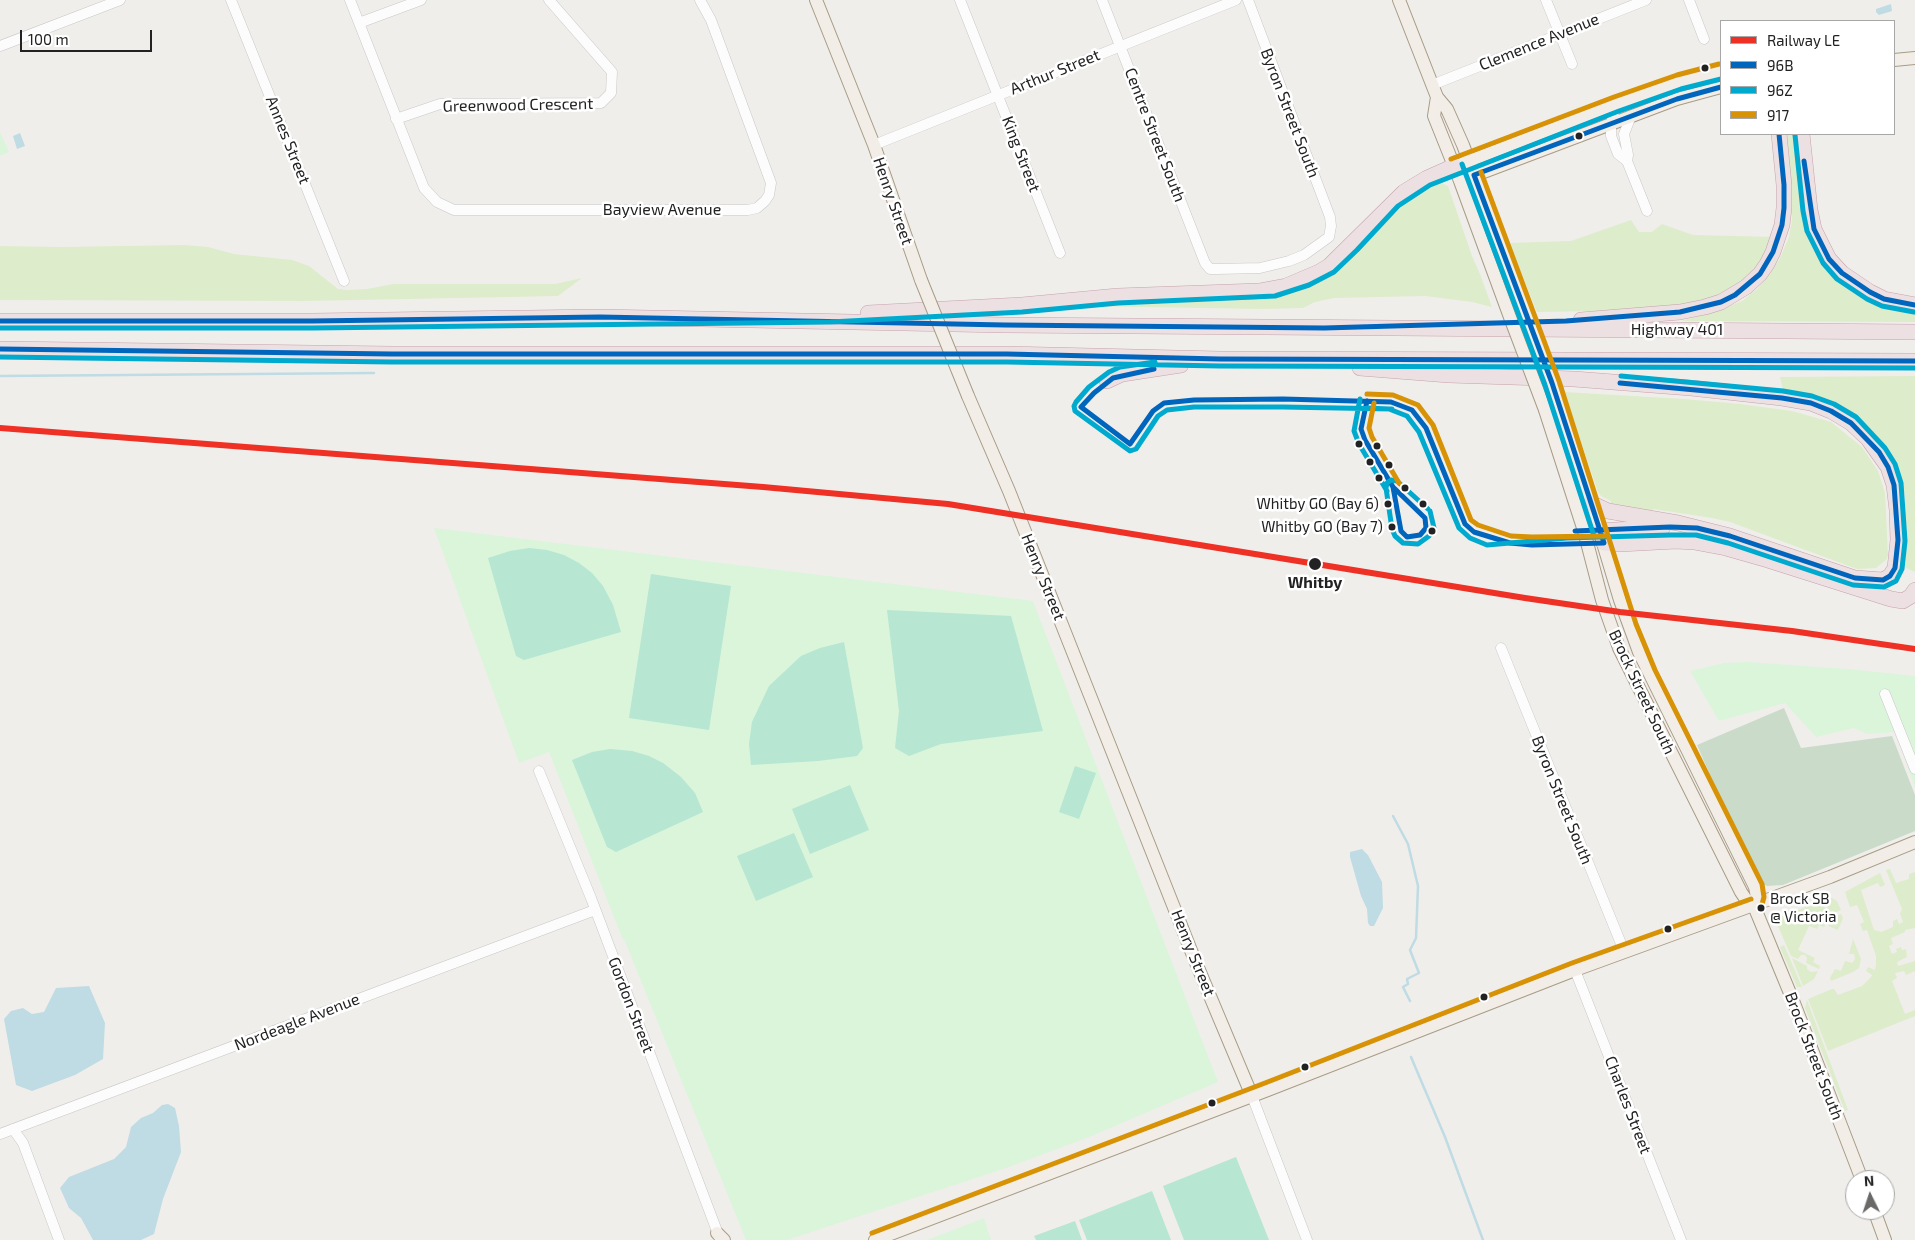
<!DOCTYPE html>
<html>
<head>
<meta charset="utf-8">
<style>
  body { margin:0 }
  #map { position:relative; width:1915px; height:1240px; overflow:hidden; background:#f0eeeb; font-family:"Exo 2",sans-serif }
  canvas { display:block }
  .legend { position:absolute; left:1720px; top:20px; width:175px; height:115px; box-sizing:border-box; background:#fff; border:1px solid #a7a7a7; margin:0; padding:6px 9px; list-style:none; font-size:15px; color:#222 }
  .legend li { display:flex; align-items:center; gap:10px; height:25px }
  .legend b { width:25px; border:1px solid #a7a7a7 }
  .north { position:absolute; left:1845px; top:1170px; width:50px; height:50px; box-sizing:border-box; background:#fff; border:1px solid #a7a7a7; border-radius:50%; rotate:356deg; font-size:14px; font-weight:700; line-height:20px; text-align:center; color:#222 }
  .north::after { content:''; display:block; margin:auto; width:18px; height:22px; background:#6a6968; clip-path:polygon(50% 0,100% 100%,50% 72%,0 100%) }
  .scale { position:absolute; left:20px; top:30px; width:132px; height:22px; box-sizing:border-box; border:2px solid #222; border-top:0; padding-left:6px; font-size:15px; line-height:18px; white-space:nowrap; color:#222; -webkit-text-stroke:4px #fff; paint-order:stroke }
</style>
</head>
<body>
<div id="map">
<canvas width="1915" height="1240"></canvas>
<ul class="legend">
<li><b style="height:6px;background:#ee3124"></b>Railway LE</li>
<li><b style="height:6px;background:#0065bd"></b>96B</li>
<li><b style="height:6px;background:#00a9ce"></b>96Z</li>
<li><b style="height:6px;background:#d79205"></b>917</li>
</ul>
<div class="north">N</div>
<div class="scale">100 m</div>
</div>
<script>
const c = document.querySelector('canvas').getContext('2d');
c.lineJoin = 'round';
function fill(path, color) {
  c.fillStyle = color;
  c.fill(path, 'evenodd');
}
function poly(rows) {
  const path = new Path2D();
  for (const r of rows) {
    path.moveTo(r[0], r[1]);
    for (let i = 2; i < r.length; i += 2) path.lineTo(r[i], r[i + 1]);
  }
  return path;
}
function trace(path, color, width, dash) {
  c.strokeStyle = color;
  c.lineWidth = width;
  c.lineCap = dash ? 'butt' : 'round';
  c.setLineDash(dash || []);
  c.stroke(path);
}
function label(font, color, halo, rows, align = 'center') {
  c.font = font + ' "Exo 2",sans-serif';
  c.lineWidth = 5;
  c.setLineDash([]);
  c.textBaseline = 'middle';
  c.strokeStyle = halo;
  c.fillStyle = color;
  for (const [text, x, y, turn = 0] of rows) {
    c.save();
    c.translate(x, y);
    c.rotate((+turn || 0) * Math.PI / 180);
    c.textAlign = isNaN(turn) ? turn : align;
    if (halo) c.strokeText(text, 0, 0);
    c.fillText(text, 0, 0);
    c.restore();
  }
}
fill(poly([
  [1786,134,1796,134,1831,271,1849,288,1871,301,1895,310,1915,313,1915,322,1681,321,1714,312,1742,301,1757,289,1770,274,1780,258,1789,237,1792,220],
  [1441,183,1448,186,1472,256,1480,274,1492,307,1472,302,1425,296,1334,298,1315,302,1303,308,1263,309,1081,306,1114,303,1183,302,1269,297,1302,289,1318,281,1338,269,1409,199,1433,185],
  [1631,220,1639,232,1652,232,1662,224,1693,235,1777,237,1763,260,1743,285,1718,298,1651,310,1537,312,1509,243,1571,241],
  [184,245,208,247,234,254,292,260,309,266,338,289,347,290,367,289,393,284,555,284,582,278,558,296,305,301,0,300,0,246,61,247],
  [1915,376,1915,572,1906,568,1905,495,1896,465,1886,448,1875,434,1847,411,1831,402,1810,394,1783,390,1780,377],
  [1564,392,1684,399,1740,404,1792,411,1831,422,1862,447,1878,471,1885,493,1888,556,1886,560,1876,568,1857,569,1730,522,1712,518,1653,509,1652,514,1610,505,1611,501,1601,496,1598,492],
  [1890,869,1896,883,1909,879,1909,874,1915,872,1915,928,1905,930,1905,932,1891,938,1893,944,1889,946,1892,954,1897,952,1896,949,1901,947,1902,950,1906,949,1907,957,1897,962,1898,966,1915,961,1915,971,1906,975,1904,971,1895,973,1897,978,1892,981,1905,1014,1915,1010,1915,1016,1828,1051,1808,999,1832,989,1834,989,1838,995,1862,986,1871,977,1872,975,1866,971,1868,967,1875,970,1876,964,1876,956,1867,930,1863,931,1860,924,1864,922,1857,905,1850,907,1845,892,1880,873,1885,885,1880,887,1878,883,1861,890,1874,930,1881,932,1893,927,1893,921,1897,919,1899,924,1903,922,1900,914,1902,909,1886,870],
  [1832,898,1837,901,1841,910,1830,915,1825,900],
  [1822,901,1829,917,1825,926,1823,927,1819,925,1817,929,1809,926,1798,950,1815,958,1813,962,1820,966,1819,969,1806,963,1807,958,1805,955,1801,955,1798,959,1791,956,1777,924,1782,916],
  [1841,914,1843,918,1838,930,1828,926,1832,917],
  [1853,939,1861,959,1859,968,1853,972,1831,981,1830,978,1835,969,1841,971,1845,961,1852,963,1855,959,1854,954,1849,954],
  [1784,945,1802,987,1797,987,1780,947],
  [1792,958,1807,966,1807,969,1811,972,1818,971,1814,979,1803,986],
  [1807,1000,1848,1110,1845,1111,1805,1008]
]), '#ddeccb');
fill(poly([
  [1784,708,1801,748,1892,736,1915,795,1915,831,1783,885,1767,886,1759,882,1754,876,1697,745]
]), '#cadbca');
fill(poly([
  [0,132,9,152,0,156],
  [434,528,1033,601,1218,1082,1089,1137,1006,1168,787,1240,746,1240,624,939,623,940,549,752,519,763],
  [1747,662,1848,669,1915,676,1915,787,1895,732,1867,734,1854,728,1816,737,1785,703,1719,721,1690,671,1724,663],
  [984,1218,991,1240,927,1240]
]), '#daf5da');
fill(poly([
  [529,548,547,550,564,555,579,563,592,573,603,586,613,605,621,632,524,660,516,656,488,558,510,551],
  [651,574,731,586,709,730,629,718],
  [887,610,1011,616,1043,731,941,744,909,756,895,748,899,711],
  [844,642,863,748,857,756,818,761,751,765,749,744,752,722,769,686,801,656,820,648],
  [610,749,632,751,649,756,663,763,681,777,695,793,703,812,616,852,607,847,572,760,592,752],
  [1075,766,1096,773,1079,819,1059,812],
  [850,785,869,830,810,854,792,809],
  [794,833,813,877,756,901,737,856],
  [1236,1157,1269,1240,1184,1240,1163,1186],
  [1152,1191,1171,1240,1087,1240,1079,1220],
  [1075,1221,1082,1240,1036,1240,1034,1236]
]), '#b7e6d2');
fill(poly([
  [1891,4,1892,11,1879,15,1876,12,1876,9],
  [20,133,25,146,17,149,13,136],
  [1362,849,1368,855,1382,882,1383,908,1374,926,1370,926,1368,923,1367,909,1361,896,1350,857,1350,852],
  [89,986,105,1023,103,1059,75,1075,32,1091,16,1085,4,1019,11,1011,23,1008,32,1014,44,1012,56,988],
  [168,1104,175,1108,179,1126,181,1152,163,1199,154,1234,141,1240,93,1240,81,1218,69,1208,60,1188,69,1177,114,1159,126,1147,131,1127,141,1118,153,1113,162,1105]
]), '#bfdbe3');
trace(poly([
  [0,376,374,373],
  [1393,816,1408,844,1418,886,1416,938,1410,950,1419,973,1407,979,1408,984,1403,987,1410,1001],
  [1411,1057,1445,1137,1483,1240]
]), '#bfdbe3', 2.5);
const minor = poly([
  [231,0,344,281],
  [350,0,424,188,437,202,454,210,748,210,757,208,765,201,769,195,771,183,711,20,700,0],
  [960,0,1060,253],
  [1102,0,1205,263,1210,269,1217,269,1260,268,1289,261,1304,255,1329,237,1331,226,1330,217,1248,0],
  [1546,0,1572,64],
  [1689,0,1704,39],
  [359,23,421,0],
  [0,46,120,0],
  [1432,85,1646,0],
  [1616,104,1611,124,1611,136,1618,154,1627,161],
  [1631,116,1624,134,1628,155,1627,161,1647,211],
  [396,119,440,104,601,103,611,93,612,72,549,0],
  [874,145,1236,0],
  [1501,648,1624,951],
  [1885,694,1915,769],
  [539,771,591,898,720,1239],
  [1575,970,1681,1240],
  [1252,1096,1307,1240],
  [13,1129,23,1143,59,1240],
  [0,1134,595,910]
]);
const major = poly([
  [816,0,874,145,921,280],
  [1399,0,1437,97,1447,109,1463,145,1516,286],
  [1894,60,1915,58],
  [1437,97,1434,116,1460,181,1511,320],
  [1461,164,1616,104,1679,82,1721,71],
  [1460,181,1677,99,1721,87],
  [1552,383,1591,503,1620,600,1639,652,1755,887,1757,897,1754,906],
  [968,396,1009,491,1194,958,1252,1096],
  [1545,410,1584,531,1602,600,1619,648,1741,892,1747,901,1754,906,1792,998,1862,1180],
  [1874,1210,1885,1240],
  [717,1233,724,1240],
  [875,1240,1268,1090,1575,970,1830,877,1915,842]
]);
const highway = poly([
  [1802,134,1810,210,1814,229,1829,259,1842,273,1870,292,1884,299,1915,305],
  [868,313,1022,305,1118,296,1259,291,1286,286,1319,272,1329,266,1404,192,1427,178,1454,166],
  [1581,320,1680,312,1705,307,1721,302,1746,287,1760,274,1767,264,1773,252,1782,225,1784,208,1784,185,1779,134],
  [0,321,312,321,600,317,1005,325,1915,332],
  [0,349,392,354,1007,354,1220,359,1915,361],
  [1360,368,1449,375,1574,379,1691,388,1782,398,1811,403,1831,411,1851,423,1868,439,1888,467,1894,485,1897,510,1898,540,1895,568,1890,576,1883,580,1855,578,1730,536,1678,523,1608,511,1591,503],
  [1107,381,1122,374,1181,365],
  [1600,531,1663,527],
  [1604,543,1620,544,1676,541,1694,542,1726,548,1768,560,1891,599,1903,601,1911,596,1915,590]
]);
trace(minor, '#c9c8c7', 11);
trace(major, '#a79c86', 14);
trace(highway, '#c5a2ac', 16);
trace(minor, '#fdfcfc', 10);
trace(major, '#f3ede7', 12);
trace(highway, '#ece0e2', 15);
const majorBridge = poly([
  [921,280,968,396],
  [1516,286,1552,383],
  [1511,320,1545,410]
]);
trace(majorBridge, '#a79c86', 14, []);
trace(majorBridge, '#f3ede7', 12);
trace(poly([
  [1804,161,1814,229,1829,259,1842,273,1870,292,1884,299,1915,305],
  [0,321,312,321,600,317,1005,325,1324,328,1566,321,1680,312,1721,302,1735,295,1760,274,1773,252,1782,225,1784,208,1784,185,1779,134],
  [0,349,392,354,1007,354,1220,359,1915,361],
  [1154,369,1113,378,1094,393,1081,407,1130,444,1153,411,1164,403,1194,400,1283,399,1391,402,1412,410,1426,428,1465,524,1474,532,1510,543,1532,545,1604,543,1552,383,1474,175,1677,99,1721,87],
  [1367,401,1361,429,1365,440,1393,487],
  [1393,487,1425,518,1426,528,1420,535,1407,537,1401,531,1393,487],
  [1575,531,1670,527,1697,528,1730,536,1855,578,1883,580,1890,576,1895,568,1898,540,1894,485,1888,467,1879,452,1851,423,1831,411,1811,403,1782,398,1620,383]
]), '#0065bd', 5);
trace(poly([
  [1795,135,1803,211,1807,231,1823,263,1837,279,1867,299,1882,306,1914,312],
  [1462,164,1545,385,1594,536],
  [0,328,312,328,830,322,1022,312,1118,303,1275,296,1309,285,1334,272,1357,250,1398,206,1430,185,1619,111,1681,89,1721,79],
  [0,357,392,362,1007,362,1220,366,1915,368],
  [1155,362,1120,367,1109,372,1089,387,1076,402,1074,406,1075,411,1130,451,1136,449,1158,416,1167,410,1194,407,1283,407,1392,409],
  [1360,399,1354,431,1359,444,1387,491],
  [1367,408,1389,409,1407,416,1419,432,1459,528,1470,538,1487,545,1567,538,1670,535,1696,535,1728,543,1853,585,1884,587,1896,581,1902,569,1905,541,1901,483,1895,464,1885,448,1856,417,1834,404,1812,396,1783,391,1621,376],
  [1428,509,1397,481,1391,480,1387,483,1386,488,1392,529,1395,536,1403,543,1418,544,1429,536,1434,528,1430,511]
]), '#00a9ce', 5);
trace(poly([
  [1451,159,1614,97,1677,75,1719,64],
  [1481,172,1559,381,1636,624,1655,670,1762,884,1764,897,1761,908],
  [1367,394,1393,395,1418,405,1433,425,1471,520,1478,525,1511,536,1532,537,1604,536],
  [1374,403,1369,428,1372,437,1399,483],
  [872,1233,1265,1083,1572,963,1751,899]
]), '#d79205', 5);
trace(poly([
  [0,428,763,487,948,504,1525,598,1620,612,1792,631,1915,649]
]), '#ee3124', 6);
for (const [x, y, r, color] of [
  [1705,68,4.5,"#222"],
  [1579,136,4.5,"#222"],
  [1359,444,4.5,"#222"],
  [1377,446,4.5,"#222"],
  [1370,462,4.5,"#222"],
  [1389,465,4.5,"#222"],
  [1379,478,4.5,"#222"],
  [1405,488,4.5,"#222"],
  [1388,504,4.5,"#222"],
  [1423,504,4.5,"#222"],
  [1392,527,4.5,"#222"],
  [1432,531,4.5,"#222"],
  [1315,564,7,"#222"],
  [1761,908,4.5,"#222"],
  [1668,929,4.5,"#222"],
  [1484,997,4.5,"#222"],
  [1305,1067,4.5,"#222"],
  [1212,1103,4.5,"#222"]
]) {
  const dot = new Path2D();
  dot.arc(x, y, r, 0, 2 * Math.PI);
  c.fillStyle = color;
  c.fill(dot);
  trace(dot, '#fff', 2);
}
label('15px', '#222', '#fff', [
  ["Whitby GO (Bay 6)",1379,504],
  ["Whitby GO (Bay 7)",1383,527],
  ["Brock SB",1770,899,"left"],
  ["@ Victoria",1770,917,"left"]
], 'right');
label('16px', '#222', '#fff', [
  ["Clemence Avenue",1539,42,-22],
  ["Arthur Street",1055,72,-22],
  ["Greenwood Crescent",518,105,-1],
  ["Byron Street South",1290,113,69],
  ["Centre Street South",1155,135,69],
  ["Annes Street",288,140,68],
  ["King Street",1021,154,69],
  ["Henry Street",893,201,71],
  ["Bayview Avenue",662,210],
  ["Highway 401",1677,330],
  ["Henry Street",1043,577,68],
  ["Brock Street South",1642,692,65],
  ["Byron Street South",1562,800,68],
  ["Henry Street",1193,953,68],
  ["Gordon Street",631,1005,69],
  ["Nordeagle Avenue",297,1022,-21],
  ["Brock Street South",1814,1056,69],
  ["Charles Street",1628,1105,69]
]);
label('bold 16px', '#222', '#fff', [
  ["Whitby",1315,583]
]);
</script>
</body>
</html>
